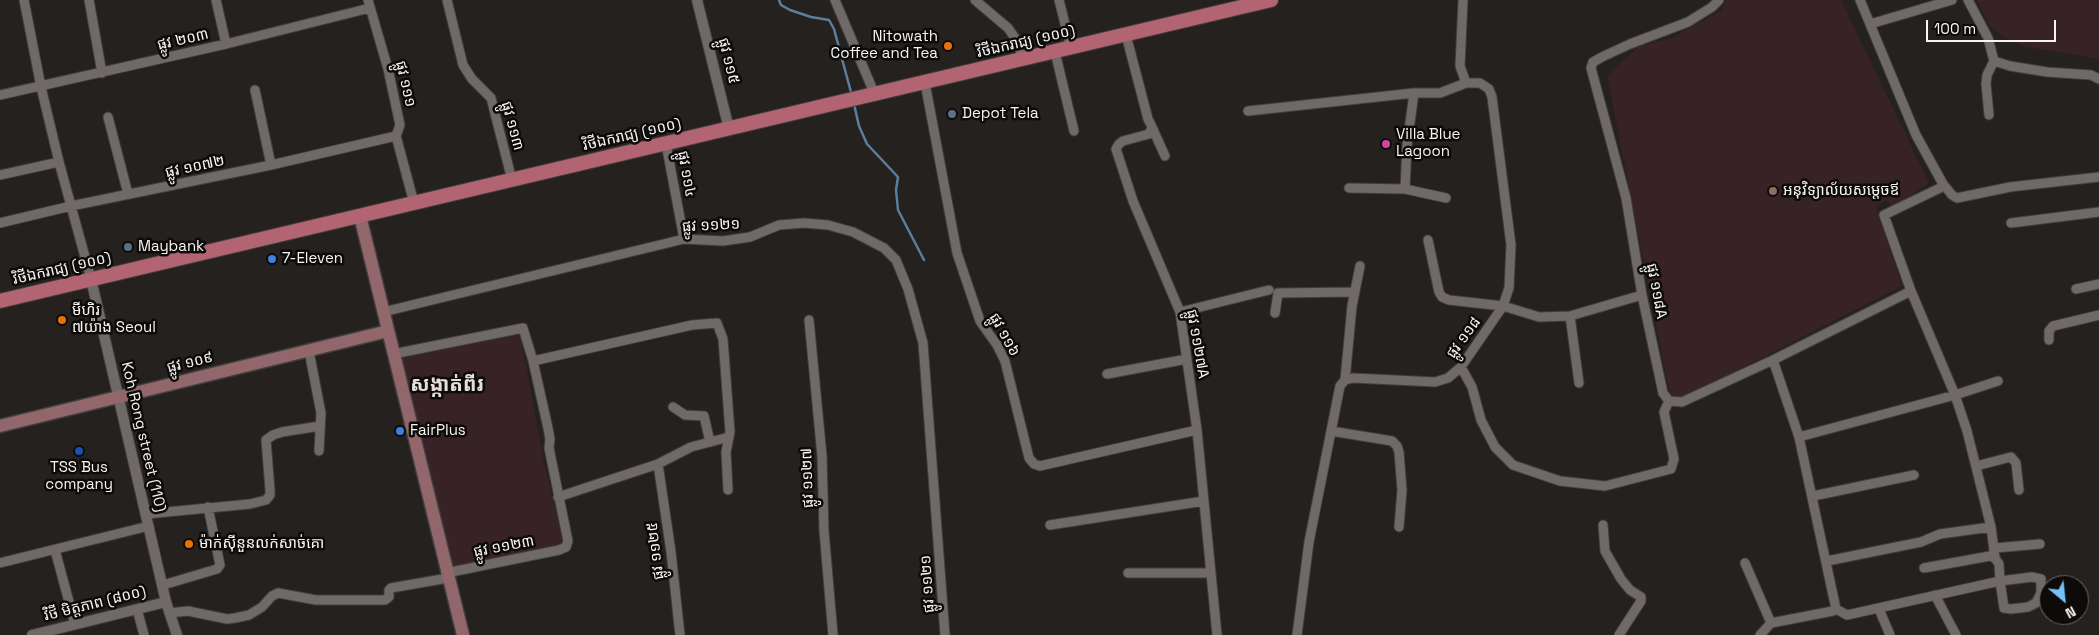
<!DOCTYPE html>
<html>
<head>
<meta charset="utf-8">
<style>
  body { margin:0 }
  #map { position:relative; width:2099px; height:635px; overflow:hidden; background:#25211f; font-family:"Space Grotesk",sans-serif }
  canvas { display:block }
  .north { position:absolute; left:2039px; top:575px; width:50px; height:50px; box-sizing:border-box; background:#0d0b0a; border:1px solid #6b6867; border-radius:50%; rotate:152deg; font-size:14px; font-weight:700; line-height:20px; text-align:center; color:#f7f4f2 }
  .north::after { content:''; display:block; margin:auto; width:18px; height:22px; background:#75c0f6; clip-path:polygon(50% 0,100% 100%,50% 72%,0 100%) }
  .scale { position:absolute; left:1926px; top:20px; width:130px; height:22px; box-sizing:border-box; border:2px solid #f7f4f2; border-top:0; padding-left:6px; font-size:15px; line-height:18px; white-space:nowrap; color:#f7f4f2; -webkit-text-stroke:4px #0d0b0a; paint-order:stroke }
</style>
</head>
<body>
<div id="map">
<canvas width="2099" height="635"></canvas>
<div class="north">N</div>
<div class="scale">100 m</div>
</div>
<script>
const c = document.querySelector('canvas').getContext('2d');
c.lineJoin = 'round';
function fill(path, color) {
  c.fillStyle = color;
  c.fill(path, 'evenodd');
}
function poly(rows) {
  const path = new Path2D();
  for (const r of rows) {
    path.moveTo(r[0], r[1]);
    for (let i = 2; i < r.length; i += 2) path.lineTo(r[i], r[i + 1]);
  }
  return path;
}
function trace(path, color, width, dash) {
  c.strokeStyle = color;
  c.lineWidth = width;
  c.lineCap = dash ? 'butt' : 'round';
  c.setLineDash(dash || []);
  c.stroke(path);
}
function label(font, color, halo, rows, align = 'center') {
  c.font = font + ' "Space Grotesk","Noto Sans Khmer",sans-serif';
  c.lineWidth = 5;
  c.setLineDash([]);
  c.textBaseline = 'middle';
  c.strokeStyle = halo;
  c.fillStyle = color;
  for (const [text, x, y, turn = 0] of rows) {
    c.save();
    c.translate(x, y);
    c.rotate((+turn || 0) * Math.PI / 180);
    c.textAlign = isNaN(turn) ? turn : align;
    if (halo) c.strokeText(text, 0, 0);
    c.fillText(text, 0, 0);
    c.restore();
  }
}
fill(poly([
  [1726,0,1841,0,1929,183,1893,208,1886,200,1876,207,1902,286,1683,398,1676,399,1670,395,1607,76,1638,47,1674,37,1721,11],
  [1977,0,2099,0,2099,59,2026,47,2005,38,1990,26],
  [520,333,544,463,563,539,562,545,450,568,398,357]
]), '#372326');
trace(poly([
  [779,0,781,5,790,10,811,17,829,20,834,29,852,96],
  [854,104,859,126,867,144,898,177,896,190,898,210,924,260]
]), '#5b7e9d', 2.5);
const minor = poly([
  [24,0,41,87,59,162,91,279],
  [89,0,102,73],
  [216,0,226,44],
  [368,0,388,69,400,125,396,136,414,203],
  [447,0,463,65,472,79,491,98,512,180],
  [835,0,875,95],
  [975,0,1008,28,1017,41,1023,59],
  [1059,0,1071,48],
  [1719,0,1712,7,1688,22,1630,44,1604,56,1593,62,1591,68,1626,198,1642,295,1663,393,1669,401,1682,402,1773,360,1911,291],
  [1860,0,1870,24],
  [1952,0,1870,24,1916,135,1943,184,1952,195,1957,198,2010,187,2099,177],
  [1968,0,1988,38,1994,61,2010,66,2047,72,2091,75,2099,79],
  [1126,35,1148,119,1152,127,1149,134,1123,141,1119,144,1116,149,1133,201,1180,312,1197,430,1217,635],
  [1055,52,1074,131],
  [925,83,957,253,980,321,997,345,1005,361,1029,458,1034,464,1040,466,1197,430],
  [255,90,271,165],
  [0,95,226,44,370,8],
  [1248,111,1414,93,1440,93,1466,83],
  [1989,115,1986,84,1987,75,1994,61],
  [108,117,128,194],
  [1152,127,1165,156],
  [666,144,684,239],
  [0,175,59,162],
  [1943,184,1942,187,1884,215,1911,291,1955,395,1967,431,1991,527,1995,558],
  [1349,188,1405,189,1446,198],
  [1405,189,1407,145,1414,93],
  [0,223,71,206,271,165,396,136],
  [2011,223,2099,212],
  [1428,240,1439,292,1442,297,1449,300,1503,306,1539,317,1570,316,1642,295],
  [2076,289,2099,284],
  [383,312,684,239,723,241,750,237,779,225,804,223,828,225,853,232,884,248,896,260,908,289,923,343,945,635],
  [1180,312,1269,290],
  [1275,313,1278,293,1355,292],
  [1570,316,1579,383],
  [809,320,822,456,824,531,833,635],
  [2049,340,2049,331,2053,326,2099,315],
  [309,351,321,413,319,451],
  [393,354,523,328,533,361,548,428,550,439,549,448,568,541,566,547,559,550,446,573],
  [1773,360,1799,437,1836,609],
  [533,361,692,325,717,323,723,339,730,432,726,452,728,490],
  [1461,367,1472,387,1481,420,1495,447,1513,465,1560,481,1605,486,1671,469,1674,459,1664,412,1669,401],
  [1107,374,1187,359],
  [1345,380,1352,306,1360,266],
  [673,407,685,415,704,416,710,442],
  [1331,431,1392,441,1397,446,1399,452,1402,490,1399,527],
  [1799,437,1955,395,1998,381],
  [658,464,671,552,680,635],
  [1976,466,2011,457,2016,463,2019,490],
  [1813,496,1914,475],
  [558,497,658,464,691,447,729,437],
  [146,514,250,504,266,500,270,495,270,490,266,440,273,435,282,432,320,426],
  [1050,525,1204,501],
  [1603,525,1605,551,1621,579,1630,590,1641,597,1641,601,1619,635],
  [1995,548,2040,544],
  [55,550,75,624],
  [1827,561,1921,542,1940,534,1991,527],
  [0,563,149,526],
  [1745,563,1771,623],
  [1128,573,1211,573],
  [163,585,217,569,220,565,208,507],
  [1935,595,1956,635],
  [137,609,144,635],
  [1836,609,1847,615,2000,581,2032,577,2041,579,2041,593,2036,603,2028,607,2011,609,2004,608,2000,581,1999,564,1995,558,1990,556,1924,568],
  [1879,609,1890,635],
  [169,613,188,611,227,619,235,618,249,615,262,607,272,596,278,593,316,600,385,600,389,597,389,590,391,588,448,578],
  [1297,635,1309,542,1340,386,1345,380,1353,378,1435,382,1448,378,1461,367,1503,306,1509,288,1511,245,1492,97,1489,89,1480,83,1466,83,1460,66,1463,0],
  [1760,635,1771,623,1833,611,1836,609]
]);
const tertiary = poly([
  [697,0,729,129],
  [91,279,166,602,177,635],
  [32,635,166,602]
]);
const secondary = poly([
  [360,216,463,635],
  [0,426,388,331]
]);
const primary = poly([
  [0,301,1271,0]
]);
trace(minor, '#413e3c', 11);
trace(tertiary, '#413e3c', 12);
trace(secondary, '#413e3c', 15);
trace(primary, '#413e3c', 16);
trace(minor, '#6f6a67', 9);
trace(tertiary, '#6f6a67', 10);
trace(secondary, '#91676c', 12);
trace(primary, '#b26472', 14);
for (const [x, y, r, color] of [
  [948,46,5,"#e8710a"],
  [952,114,5,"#5c6f8a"],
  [1386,144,5,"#d1479c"],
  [1773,191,5,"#8d6e63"],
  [128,247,5,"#5c6f8a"],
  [272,259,5,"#3f7fe0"],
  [62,320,5,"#e8710a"],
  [400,431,5,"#3f7fe0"],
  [79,451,5,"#1a4fb4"],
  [189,544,5,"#e8710a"]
]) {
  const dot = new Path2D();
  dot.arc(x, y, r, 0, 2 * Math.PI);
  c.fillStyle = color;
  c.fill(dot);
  trace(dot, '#0d0b0a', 2);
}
label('15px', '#f7f4f2', '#0d0b0a', [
  ["Nitowath",938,37,"right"],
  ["Coffee and Tea",938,54,"right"],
  ["Depot Tela",962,114],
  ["Villa Blue",1396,135],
  ["Lagoon",1396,152],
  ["អនុវិទ្យាល័យសម្តេចឪ",1783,191],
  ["Maybank",138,247],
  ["7-Eleven",282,259],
  ["មីហិរ",72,311],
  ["៧យ៉ាង Seoul",72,328],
  ["FairPlus",410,431],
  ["TSS Bus",79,468,"center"],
  ["company",79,485,"center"],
  ["ម៉ាក់សុីនួនលក់សាច់គោ",199,544]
], 'left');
label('15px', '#f7f4f2', '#0d0b0a', [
  ["ផ្លូវ ២០៣",183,40,-13],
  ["វិថីឯករាជ្យ (១០០)",1026,42,-13],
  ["ផ្លូវ ១១៥",728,61,76],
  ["ផ្លូវ ១១១",405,84,77],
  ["ផ្លូវ ១១៣",512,126,75],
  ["វិថីឯករាជ្យ (១០០)",632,135,-13],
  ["ផ្លូវ ១០៧២",195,167,-12],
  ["ផ្លូវ ១១៤",686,174,80],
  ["ផ្លូវ ១១២១",711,226,-3],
  ["វិថីឯករាជ្យ (១០០)",62,269,-13],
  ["ផ្លូវ ១១៨A",1656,291,79],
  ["ផ្លូវ ១១៦",1004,335,61],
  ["ផ្លូវ ១១៨",1464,338,-54],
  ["ផ្លូវ ១១២៧A",1197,344,80],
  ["ផ្លូវ ១០៩",190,363,-14],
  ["Koh Rong street (110)",143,437,77],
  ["ផ្លូវ ១១២៧",808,478,-92],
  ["ផ្លូវ ១១២៣",504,547,-11],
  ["ផ្លូវ ១១២៥",656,551,-97],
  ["ផ្លូវ ១១២១",928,584,-94],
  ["វិថី មិត្តភាព (៨០០)",95,604,-14]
]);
label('bold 20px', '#e5dfdc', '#0d0b0a', [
  ["សង្កាត់ពីរ",447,386]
]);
</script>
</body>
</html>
